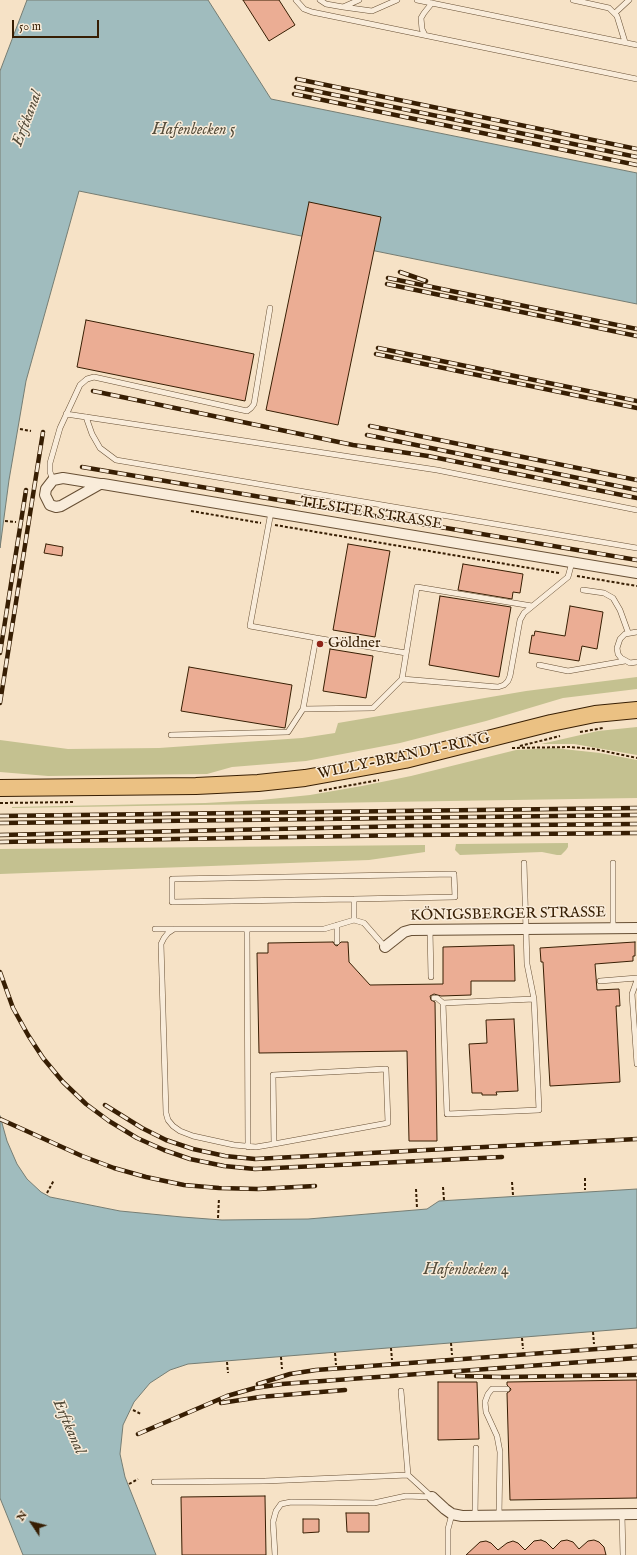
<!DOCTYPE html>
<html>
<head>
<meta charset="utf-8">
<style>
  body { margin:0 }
  #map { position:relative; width:637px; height:1555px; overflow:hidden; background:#f6e2c6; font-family:"IM FELL English",serif }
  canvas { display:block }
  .north { position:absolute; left:12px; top:1503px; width:40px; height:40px; -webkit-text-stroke:3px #f9ecda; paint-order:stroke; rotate:305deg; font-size:11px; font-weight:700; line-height:16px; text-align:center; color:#371e03 }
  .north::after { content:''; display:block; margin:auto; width:14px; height:18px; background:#371e03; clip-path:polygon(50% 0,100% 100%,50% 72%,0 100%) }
  .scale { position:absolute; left:12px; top:20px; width:87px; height:18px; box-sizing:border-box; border:2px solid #371e03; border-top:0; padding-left:5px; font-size:12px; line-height:14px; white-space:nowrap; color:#371e03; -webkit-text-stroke:3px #f9ecda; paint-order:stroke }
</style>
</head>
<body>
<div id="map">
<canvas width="637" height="1555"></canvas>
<div class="north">N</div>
<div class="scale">50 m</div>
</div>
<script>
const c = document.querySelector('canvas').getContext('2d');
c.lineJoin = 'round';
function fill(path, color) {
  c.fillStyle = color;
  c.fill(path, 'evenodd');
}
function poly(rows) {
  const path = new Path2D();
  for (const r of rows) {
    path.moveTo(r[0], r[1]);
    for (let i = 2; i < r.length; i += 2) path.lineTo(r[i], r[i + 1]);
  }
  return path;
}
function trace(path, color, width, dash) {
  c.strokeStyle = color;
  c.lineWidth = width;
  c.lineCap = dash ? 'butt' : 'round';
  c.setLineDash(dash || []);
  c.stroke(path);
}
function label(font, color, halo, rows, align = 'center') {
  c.font = font + ' "IM FELL English",serif';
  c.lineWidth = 3;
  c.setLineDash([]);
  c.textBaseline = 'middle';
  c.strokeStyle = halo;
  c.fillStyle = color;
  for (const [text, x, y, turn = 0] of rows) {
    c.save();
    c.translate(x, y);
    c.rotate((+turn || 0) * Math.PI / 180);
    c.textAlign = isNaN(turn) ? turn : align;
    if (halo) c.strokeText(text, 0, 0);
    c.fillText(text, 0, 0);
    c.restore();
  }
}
fill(poly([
  [637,677,637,689,563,698,486,721,400,743,306,761,232,767,207,774,48,776,0,772,0,740,68,749,159,748,302,738,335,733,338,723,526,691],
  [637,727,637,755,574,744,541,744,598,731],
  [554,748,600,753,637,760,637,798,12,808,12,807,205,803,261,800,310,795,362,786,411,776,516,750],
  [568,843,568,847,566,850,561,855,557,855,542,852,460,855,455,850,456,844],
  [425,845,425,852,369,860,0,874,0,849]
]), '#c4c190');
const water = poly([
  [27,0,208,0,271,99,637,173,637,304,79,191,26,381,9,480,0,548,0,71,27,0],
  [0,1116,7,1141,17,1164,27,1179,41,1192,50,1197,120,1211,182,1217,222,1220,308,1219,427,1209,439,1201,637,1189,637,1328,188,1364,170,1370,150,1383,134,1402,123,1425,120,1454,125,1477,156,1555,23,1555,0,1498,0,1116]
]);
fill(water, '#a0bcbe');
trace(water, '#767d73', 1);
const building = poly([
  [243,0,279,0,295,25,269,41,243,0],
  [309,202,381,217,338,425,266,410,309,202],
  [86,320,254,354,245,401,77,367,86,320],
  [46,544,63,547,62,556,44,553,46,544],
  [348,544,390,551,375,637,333,630,348,544],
  [463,564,523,574,520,593,513,592,512,599,458,590,463,564],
  [440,596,511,607,499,677,429,665,440,596],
  [570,606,603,612,597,649,582,646,579,661,529,653,532,635,534,636,535,631,565,636,570,606],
  [330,649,373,656,366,698,323,691,330,649],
  [189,667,292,685,285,728,181,711,189,667],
  [333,942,335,945,337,946,341,942,348,942,349,962,370,985,443,984,443,947,514,945,515,981,471,981,471,995,441,996,434,994,430,996,431,1000,435,1002,437,1141,409,1141,407,1051,259,1053,257,953,268,953,268,943,333,942],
  [635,942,635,956,633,956,633,961,595,964,597,990,619,989,620,1006,616,1006,620,1082,550,1086,543,962,541,962,540,948,635,942],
  [514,1019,518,1091,496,1092,497,1095,482,1095,482,1093,472,1093,469,1044,487,1043,486,1020,514,1019],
  [637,1380,637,1498,510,1500,507,1393,510,1391,511,1389,507,1385,507,1382,637,1380],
  [438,1382,477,1382,479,1439,438,1440,438,1382],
  [265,1496,266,1555,182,1555,181,1497,265,1496],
  [346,1513,369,1513,369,1532,347,1532,346,1513],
  [303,1519,319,1519,319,1532,303,1533,303,1519],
  [541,1540,546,1542,553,1549,561,1541,567,1540,573,1542,579,1549,588,1541,594,1540,599,1542,604,1547,606,1555,466,1555,480,1542,486,1541,491,1543,498,1550,507,1543,513,1541,518,1543,525,1550,534,1541,541,1540]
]);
fill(building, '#ebad94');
trace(building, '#371e03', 1);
const lane = poly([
  [296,0,304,9,312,12,637,79],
  [320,0,326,4,343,7,372,11,397,0],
  [417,0,637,45],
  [573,0,609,8,617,16,625,42],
  [343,7,359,0],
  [615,13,629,0],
  [425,35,422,29,421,18,424,13,432,3],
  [66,414,437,470,637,510],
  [86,417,92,434,100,448,116,460,637,548],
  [53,480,50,472,50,463,60,428,80,385,87,379,94,377,247,411,251,408,254,404,270,308],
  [271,512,250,626,316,638],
  [583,590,604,593,613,598,620,610,628,632],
  [637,632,625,634,620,639,617,648,618,654,621,658,630,663,637,662],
  [406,653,316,638,303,709,373,708,402,679,498,687,504,685,508,681,510,676,520,620,524,613,568,577,572,562],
  [539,665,568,671,625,661],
  [402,679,417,587,532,606],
  [171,735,288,732,303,709],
  [524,863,527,964,534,999,539,1110,447,1114,443,1003,534,999],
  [613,863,613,928],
  [354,920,354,899,172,902,172,879,454,874,455,897,354,899],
  [337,925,337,942],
  [155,929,173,929],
  [247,929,248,1147],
  [430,930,431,977],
  [637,980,632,994,637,1064],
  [600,981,637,978],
  [434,998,437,998,443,1003],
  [274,1144,273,1075,386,1069,388,1123,274,1144,256,1147,234,1145,193,1136,180,1131,173,1126,168,1120,166,1113,161,944,164,938,168,933,174,929,324,929,354,920,364,923,385,947],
  [401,1391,408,1475],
  [154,1482,265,1481,408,1475,432,1497],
  [622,1515,623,1555],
  [475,1516,476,1448],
  [499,1516,500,1452,497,1436,486,1412,485,1402,488,1394,492,1389,507,1389],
  [275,1555,273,1522,276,1511,281,1504,291,1502,374,1503,406,1496,432,1497],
  [448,1555,448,1529,452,1514]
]);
const street = poly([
  [100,484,61,506,56,507,50,505,45,495,46,489,53,480,63,478,100,484,103,484,637,573],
  [385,947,404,932,411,930,637,928],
  [432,1497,445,1509,452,1514,462,1516,637,1514]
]);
const primary = poly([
  [0,788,196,786,258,783,305,778,405,760,551,723,595,714,637,710]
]);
trace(lane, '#674f34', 6);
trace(street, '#674f34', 12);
trace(primary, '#371e03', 18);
trace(poly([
  [20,429,31,431],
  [191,511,261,523],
  [5,521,16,522],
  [275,525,559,573],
  [577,576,637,586],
  [580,732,603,728],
  [520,746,560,736],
  [512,748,570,747,594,749,637,758],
  [319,791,379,780],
  [0,803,75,802],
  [585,1178,585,1190],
  [512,1182,513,1195],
  [443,1187,444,1200],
  [416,1189,417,1208],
  [47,1193,54,1180],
  [218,1218,219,1198],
  [593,1332,594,1344],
  [522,1338,523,1349],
  [451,1343,452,1355],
  [391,1348,392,1360],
  [335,1353,336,1365],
  [281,1357,282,1369],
  [227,1362,228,1373],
  [133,1410,141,1414],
  [129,1484,138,1479]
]), '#371e03', 2, [3, 2]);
trace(lane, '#f9ecda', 5);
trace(street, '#f9ecda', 10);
trace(primary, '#ebc183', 16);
const rail = poly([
  [297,79,637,149],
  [296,87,637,157],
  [294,94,637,165],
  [400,272,426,281],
  [388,278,637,329],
  [387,284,637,336],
  [378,348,637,401],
  [376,354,637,408],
  [93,391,353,445,428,456,637,498],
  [370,426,637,480],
  [367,435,637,490],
  [82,467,637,560],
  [0,653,26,490],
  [0,703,43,432],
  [0,816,637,808],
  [0,823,637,815],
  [0,835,411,826,637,824],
  [0,842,411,835,637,833],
  [0,972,13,1008,28,1035,43,1058,63,1082,86,1104,109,1121,137,1138,164,1150,190,1159,224,1166,255,1169,502,1157],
  [105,1105,142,1128,166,1140,193,1149,225,1156,255,1159,637,1139],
  [0,1119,82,1156,114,1168,146,1177,184,1185,219,1188,258,1189,315,1186],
  [456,1376,503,1377,637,1375],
  [258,1384,290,1374,316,1370,637,1346],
  [221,1403,260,1397,345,1390],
  [138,1434,227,1396,255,1388,282,1384,637,1358]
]);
trace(rail, '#371e03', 4.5);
trace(rail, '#f9ecda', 3, [9]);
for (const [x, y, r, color] of [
  [320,644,4,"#8f2418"]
]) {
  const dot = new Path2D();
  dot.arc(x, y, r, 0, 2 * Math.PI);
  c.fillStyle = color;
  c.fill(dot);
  trace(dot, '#f9ecda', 1.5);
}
label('15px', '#371e03', '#f9ecda', [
  ["TILSITER STRASSE",371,514,9],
  ["WILLY-BRANDT-RING",404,757,-12],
  ["KÖNIGSBERGER STRASSE",508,915,-1]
]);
label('15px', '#371e03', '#f9ecda', [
  ["Göldner",328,644]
], 'left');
label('italic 16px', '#564d3b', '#f9ecda', [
  ["Erftkanal",28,119,-69],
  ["Hafenbecken 5",194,131],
  ["Hafenbecken 4",466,1271],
  ["Erftkanal",68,1427,66]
]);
</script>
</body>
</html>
